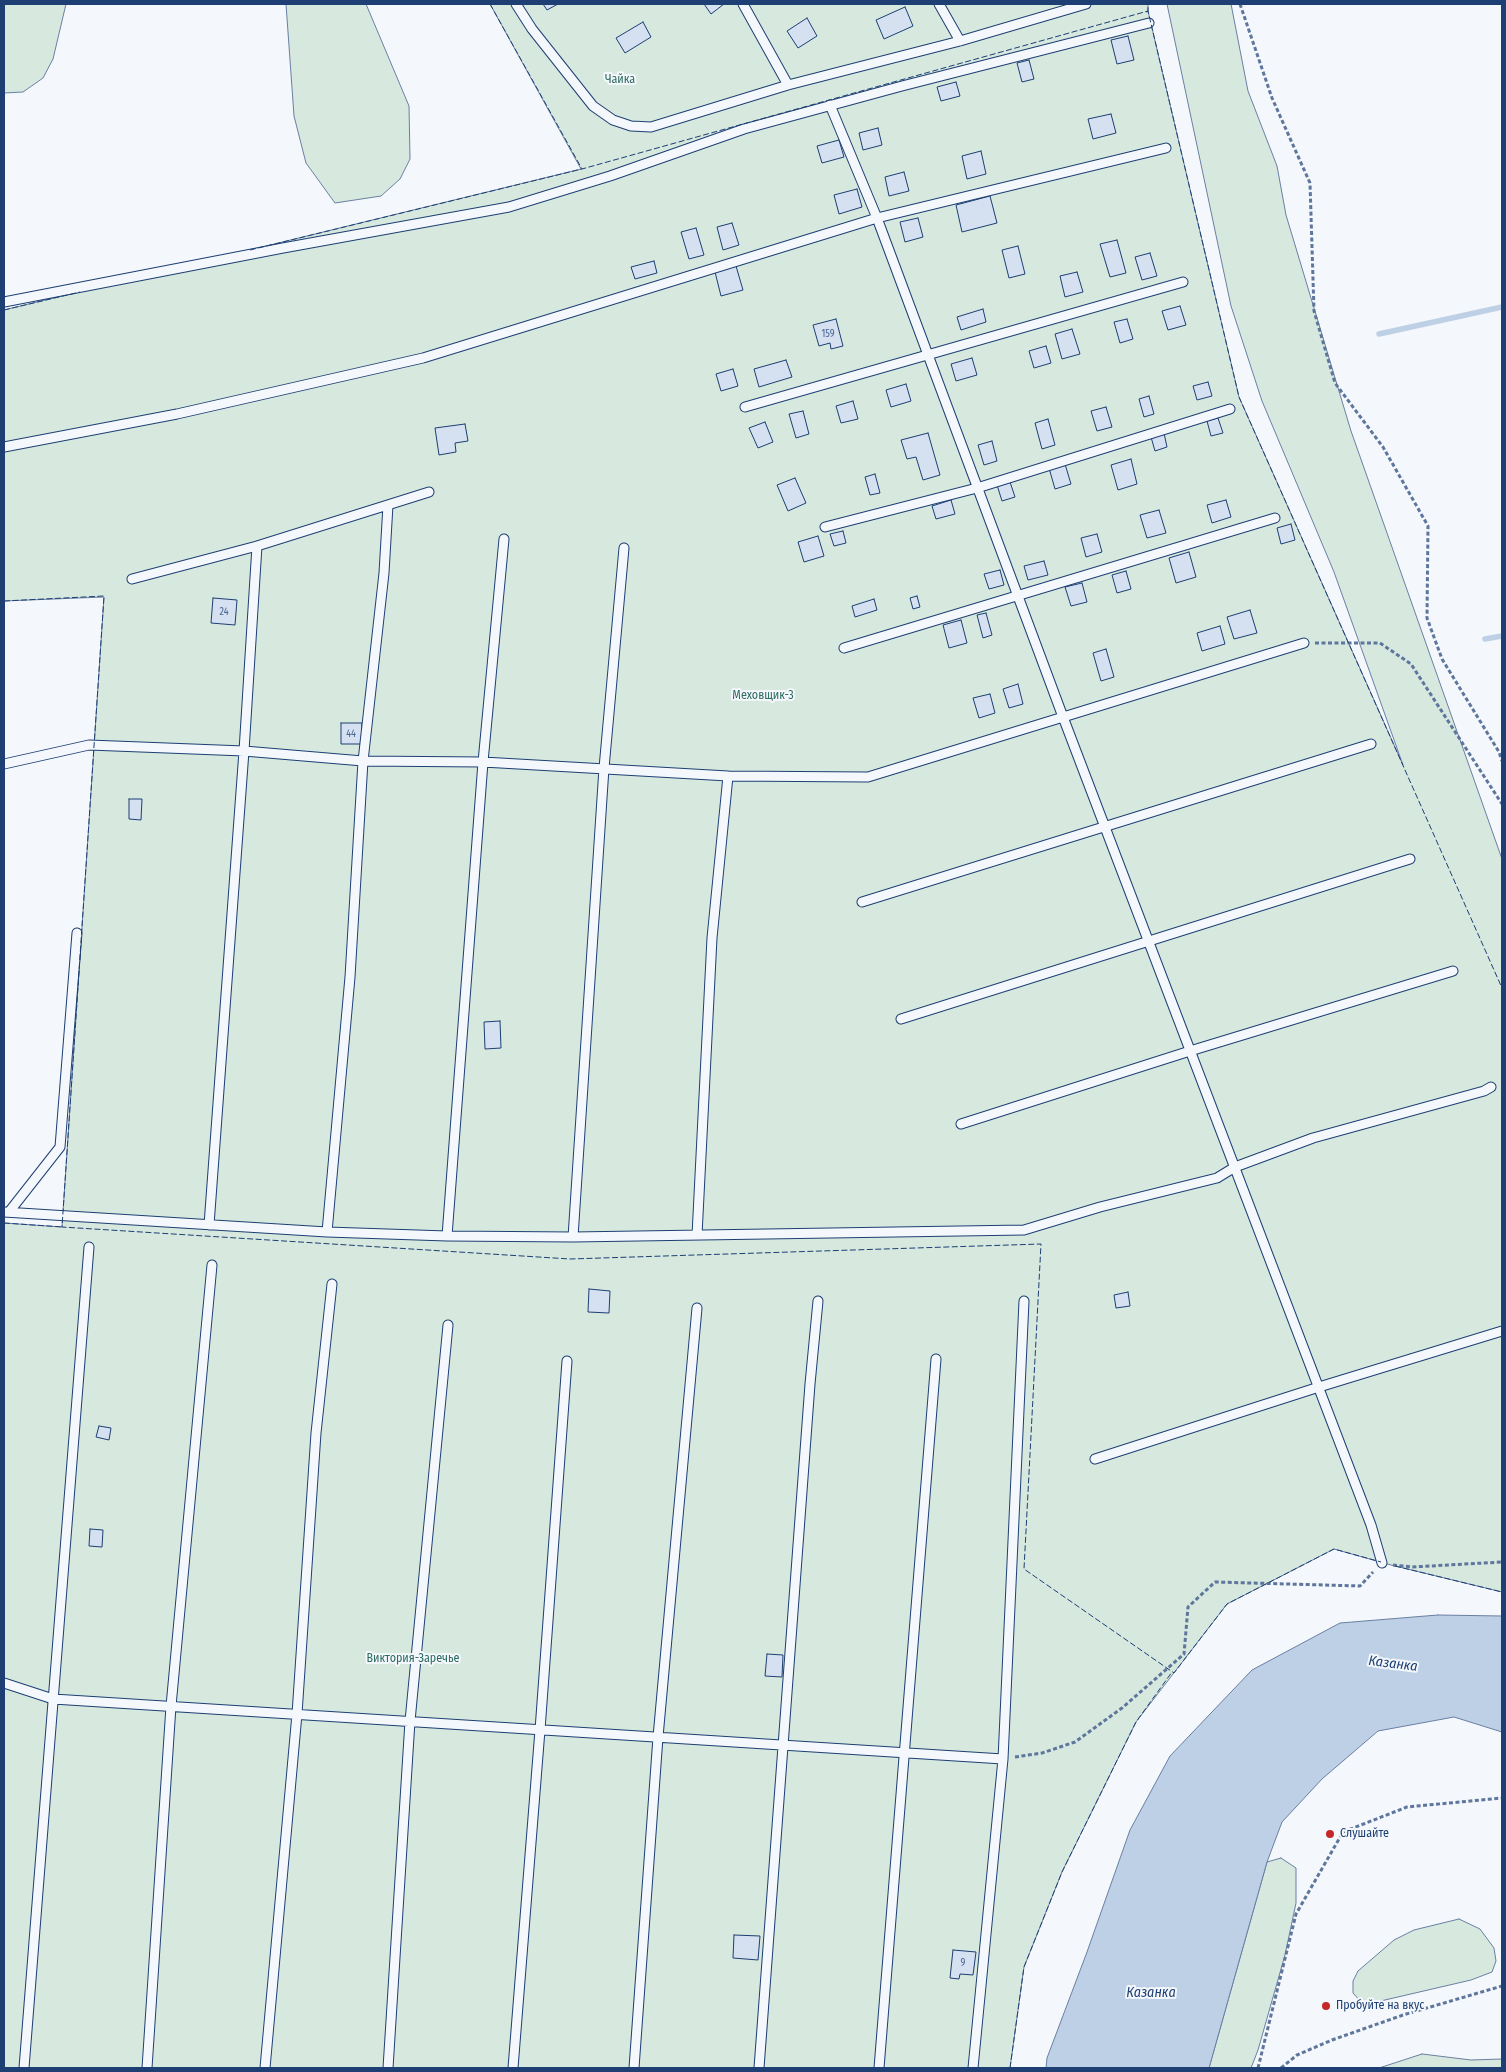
<!DOCTYPE html>
<html>
<head>
<meta charset="utf-8">
<style>
  body { margin:0 }
  #map { position:relative; width:1506px; height:2072px; overflow:hidden; background:#f4f7fb; font-family:"Fira Sans Condensed",sans-serif }
  canvas { display:block }
  .frame { position:absolute; inset:0; border:5px solid #1d3f73; pointer-events:none }
</style>
</head>
<body>
<div id="map">
<canvas width="1506" height="2072"></canvas>
<div class="frame"></div>
</div>
<script>
const c = document.querySelector('canvas').getContext('2d');
c.lineJoin = 'round';
function fill(path, color) {
  c.fillStyle = color;
  c.fill(path, 'evenodd');
}
function poly(rows) {
  const path = new Path2D();
  for (const r of rows) {
    path.moveTo(r[0], r[1]);
    for (let i = 2; i < r.length; i += 2) path.lineTo(r[i], r[i + 1]);
  }
  return path;
}
function trace(path, color, width, dash) {
  c.strokeStyle = color;
  c.lineWidth = width;
  c.lineCap = dash ? 'butt' : 'round';
  c.setLineDash(dash || []);
  c.stroke(path);
}
function label(font, color, halo, rows, align = 'center') {
  c.font = font + ' "Fira Sans Condensed",sans-serif';
  c.lineWidth = 4;
  c.setLineDash([]);
  c.textBaseline = 'middle';
  c.strokeStyle = halo;
  c.fillStyle = color;
  for (const [text, x, y, turn = 0] of rows) {
    c.save();
    c.translate(x, y);
    c.rotate((+turn || 0) * Math.PI / 180);
    c.textAlign = isNaN(turn) ? turn : align;
    if (halo) c.strokeText(text, 0, 0);
    c.fillText(text, 0, 0);
    c.restore();
  }
}
const green = poly([
  [4,4,66,4,53,59,43,78,23,92,4,93,4,4],
  [286,4,366,4,409,106,410,159,400,179,381,196,335,203,306,163,294,116,286,4],
  [490,4,1148,4,1148,11,1239,397,1403,765,1334,572,1262,401,1231,306,1167,4,1231,4,1248,91,1277,166,1286,215,1351,431,1502,859,1502,1592,1391,1565,1334,1549,1227,1604,1136,1722,1062,1872,1024,1967,1010,2068,4,2068,4,1223,62,1227,104,597,4,601,4,310,581,169,490,4],
  [1281,1858,1296,1868,1296,1903,1285,1955,1258,2050,1251,2068,1209,2068,1267,1862,1281,1858],
  [1459,1919,1480,1929,1494,1948,1496,1961,1492,1972,1471,1980,1372,2003,1361,2002,1353,1993,1353,1981,1358,1971,1394,1940,1414,1930,1459,1919],
  [1422,2054,1471,2060,1502,2059,1502,2068,1379,2068,1422,2054]
]);
fill(green, '#d7e8df');
trace(green, '#687fa3', 1);
const water = poly([
  [1438,1615,1502,1616,1502,1732,1454,1717,1378,1731,1322,1779,1282,1822,1267,1862,1209,2068,1046,2068,1047,2058,1087,1952,1130,1830,1170,1756,1252,1670,1340,1623,1438,1615]
]);
fill(water, '#bed0e5');
trace(water, '#687fa3', 1);
trace(poly([
  [1379,334,1502,307],
  [1485,639,1502,636]
]), '#bed0e5', 5.5);
const building = poly([
  [543,4,558,4,547,10,543,4],
  [704,4,724,4,711,14,704,4],
  [905,7,913,26,884,39,876,20,905,7],
  [807,18,817,36,798,48,787,31,807,18],
  [643,22,651,37,625,53,616,38,643,22],
  [1128,36,1134,60,1117,64,1111,40,1128,36],
  [1029,60,1034,79,1022,82,1017,63,1029,60],
  [956,82,960,96,941,101,937,87,956,82],
  [1111,114,1116,133,1093,139,1088,119,1111,114],
  [878,128,882,145,863,150,859,133,878,128],
  [839,140,844,157,822,163,817,146,839,140],
  [981,151,986,174,967,179,962,156,981,151],
  [904,172,909,191,889,196,885,177,904,172],
  [857,189,862,207,839,214,834,195,857,189],
  [990,196,997,223,962,232,956,205,990,196],
  [918,218,923,237,905,242,900,222,918,218],
  [732,223,739,245,723,250,717,227,732,223],
  [696,228,704,255,689,259,681,232,696,228],
  [1117,240,1126,273,1110,277,1100,244,1117,240],
  [1018,246,1025,274,1009,278,1002,250,1018,246],
  [1150,253,1157,276,1142,280,1135,257,1150,253],
  [654,261,657,273,635,279,631,267,654,261],
  [736,266,743,290,721,296,715,272,736,266],
  [1077,272,1083,292,1065,297,1060,276,1077,272],
  [1180,306,1186,325,1168,330,1162,311,1180,306],
  [983,309,986,322,961,330,957,317,983,309],
  [836,319,843,346,831,349,830,343,819,346,813,325,836,319],
  [1127,319,1133,339,1120,343,1114,322,1127,319],
  [1072,329,1080,354,1062,359,1055,334,1072,329],
  [1046,346,1051,363,1034,368,1029,351,1046,346],
  [972,358,977,375,956,381,951,364,972,358],
  [786,360,792,377,759,387,754,369,786,360],
  [733,369,738,386,721,391,716,374,733,369],
  [1208,382,1212,396,1197,400,1193,386,1208,382],
  [906,384,911,401,891,407,886,390,906,384],
  [1149,396,1154,414,1144,417,1139,399,1149,396],
  [853,401,858,419,841,423,836,406,853,401],
  [1106,407,1112,427,1097,431,1091,411,1106,407],
  [803,411,809,434,796,438,789,414,803,411],
  [1218,418,1223,433,1211,436,1207,421,1218,418],
  [1048,419,1055,445,1042,449,1035,423,1048,419],
  [765,422,773,442,758,448,749,428,765,422],
  [465,424,468,441,455,443,456,452,439,455,435,428,465,424],
  [928,433,940,475,923,480,916,457,907,459,901,440,928,433],
  [1164,433,1167,447,1155,451,1151,437,1164,433],
  [992,441,997,461,984,465,978,445,992,441],
  [1131,459,1137,484,1118,490,1111,465,1131,459],
  [1065,464,1071,484,1055,489,1049,468,1065,464],
  [875,474,880,493,870,495,865,477,875,474],
  [795,478,806,503,788,511,777,485,795,478],
  [1010,482,1015,497,1002,501,997,485,1010,482],
  [951,500,955,514,936,519,932,506,951,500],
  [1226,500,1231,517,1212,523,1207,505,1226,500],
  [1159,510,1166,533,1147,538,1140,515,1159,510],
  [1291,524,1295,540,1281,544,1277,528,1291,524],
  [843,531,846,543,834,546,830,534,843,531],
  [1097,534,1102,552,1086,557,1081,538,1097,534],
  [818,536,824,556,804,562,798,542,818,536],
  [1189,552,1196,577,1176,583,1169,558,1189,552],
  [1044,561,1048,575,1028,580,1024,566,1044,561],
  [1000,570,1004,585,989,589,984,574,1000,570],
  [1126,571,1131,589,1117,593,1112,575,1126,571],
  [1082,583,1087,602,1071,606,1065,587,1082,583],
  [917,596,920,607,913,609,910,598,917,596],
  [213,598,237,600,235,625,211,623,213,598],
  [874,599,877,610,855,617,852,606,874,599],
  [1250,610,1257,633,1234,639,1227,617,1250,610],
  [986,613,992,635,983,638,977,615,986,613],
  [961,620,967,643,949,648,943,625,961,620],
  [1220,626,1225,644,1202,651,1197,633,1220,626],
  [1106,649,1114,677,1101,681,1093,653,1106,649],
  [1018,684,1023,704,1009,708,1003,689,1018,684],
  [990,694,995,713,979,718,973,698,990,694],
  [341,723,362,723,361,744,341,744,341,723],
  [129,799,142,799,141,820,129,819,129,799],
  [500,1021,501,1048,485,1049,484,1022,500,1021],
  [589,1289,610,1291,609,1313,588,1312,589,1289],
  [1128,1292,1130,1306,1116,1308,1114,1295,1128,1292],
  [99,1426,111,1428,109,1440,96,1437,99,1426],
  [90,1529,103,1530,102,1547,89,1546,90,1529],
  [767,1654,783,1655,782,1677,765,1676,767,1654],
  [734,1935,760,1936,758,1960,733,1958,734,1935],
  [953,1950,976,1952,973,1975,960,1974,959,1979,950,1978,953,1950]
]);
fill(building, '#d5e0f0');
trace(building, '#1d3f73', 1);
const lane = poly([
  [516,4,532,29,593,106,613,120,631,126,651,127,788,85,960,41,1086,4],
  [743,4,788,85],
  [939,4,960,41],
  [830,105,877,218,1063,717,1371,1525,1382,1563],
  [4,302,283,248,509,207,610,176,744,129,902,86,1149,23],
  [745,407,1183,282],
  [4,447,177,414,423,358,877,218,1166,148],
  [825,527,977,488,1230,409],
  [132,579,257,546,429,492],
  [844,648,1275,518],
  [4,764,89,745,244,751,363,761,483,762,728,776,868,777,1304,643],
  [862,902,1371,744],
  [901,1019,1410,859],
  [961,1124,1190,1051,1453,971],
  [4,1212,327,1232,447,1236,573,1237,1024,1230,1100,1207,1217,1178,1235,1167,1313,1138,1484,1091,1491,1087],
  [9,1212,60,1147,77,933],
  [209,1225,244,751,257,546],
  [327,1232,350,977,363,761,384,573,388,505],
  [697,1235,712,938,728,776],
  [447,1236,483,762,504,539],
  [573,1237,604,768,624,548],
  [1095,1459,1319,1387,1502,1331],
  [4,1683,53,1699,1003,1759],
  [24,2068,89,1247],
  [147,2068,171,1706,212,1265],
  [265,2068,297,1714,316,1433,332,1284],
  [388,2068,410,1721,448,1325],
  [513,2068,540,1730,567,1361],
  [634,2068,658,1737,697,1308],
  [759,2068,810,1384,818,1301],
  [879,2068,936,1359],
  [973,2068,1003,1759,1024,1301]
]);
trace(lane, '#1d3f73', 11);
trace(poly([
  [1240,4,1272,98,1310,183,1314,311,1335,383,1383,447,1428,526,1427,618,1442,659,1499,752,1502,761],
  [1315,643,1380,643,1411,664,1502,804],
  [1393,1565,1412,1567,1502,1562],
  [1015,1757,1042,1753,1075,1742,1122,1708,1184,1654,1188,1607,1215,1582,1360,1586,1373,1572],
  [1258,2068,1296,1914,1343,1832,1407,1807,1502,1798],
  [1281,2068,1297,2055,1332,2040,1403,2015,1502,1986]
]), '#5e769c', 3, [4, 2.5]);
trace(lane, '#f4f7fb', 9);
trace(poly([
  [490,4,582,169],
  [1146,12,1148,11,1148,4],
  [250,250,582,169,1148,11,1239,397,1502,988],
  [4,310,80,292],
  [4,601,104,596,62,1227,570,1259,1041,1244,1024,1569,1174,1673,1227,1604,1334,1549,1381,1562],
  [4,1223,63,1227],
  [1395,1566,1502,1592],
  [1010,2068,1024,1967,1062,1872,1136,1722,1172,1672]
]), '#1d3f73', 1, [6, 2.5]);
for (const [x, y, r, color] of [
  [1330,1834,5,"#c62828"],
  [1326,2006,5,"#c62828"]
]) {
  const dot = new Path2D();
  dot.arc(x, y, r, 0, 2 * Math.PI);
  c.fillStyle = color;
  c.fill(dot);
  trace(dot, '#f4f7fb', 2);
}
label('10px', '#4b6792', null, [
  ["159",828,334],
  ["24",224,612],
  ["44",351,734],
  ["9",963,1963]
]);
label('12px', '#2c6c60', '#f4f7fb', [
  ["Чайка",620,80],
  ["Меховщик-3",763,696],
  ["Виктория-Заречье",413,1659]
]);
label('12px', '#1d3f73', '#f4f7fb', [
  ["Слушайте",1340,1834],
  ["Пробуйте на вкус",1336,2006]
], 'left');
label('italic 14px', '#1d3f73', '#f4f7fb', [
  ["Казанка",1393,1664,7],
  ["Казанка",1151,1993]
]);
</script>
</body>
</html>
